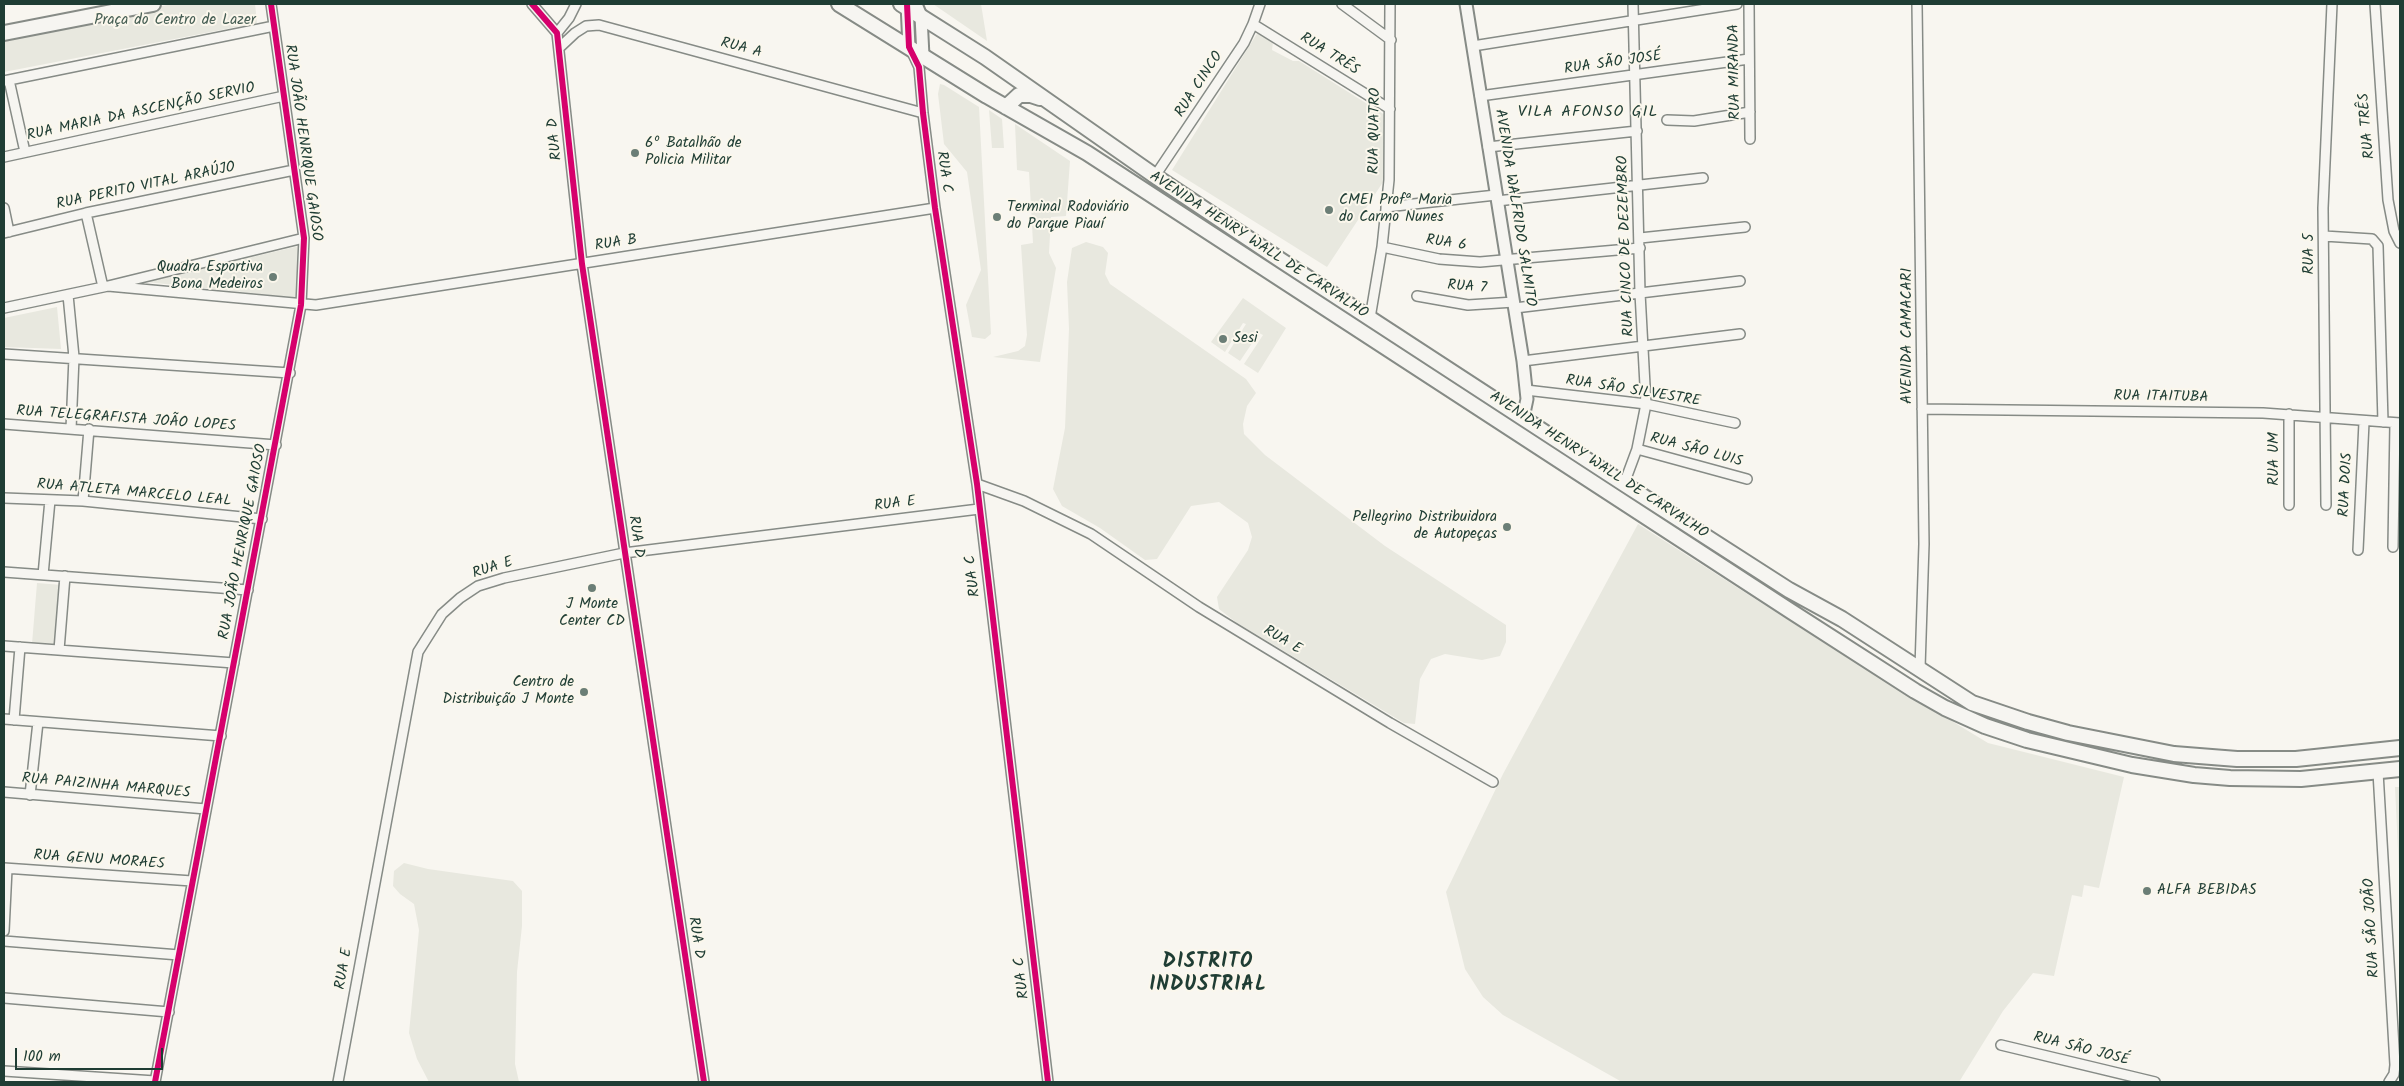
<!DOCTYPE html>
<html>
<head>
<meta charset="utf-8">
<style>
  body { margin:0 }
  #map { position:relative; width:2404px; height:1086px; overflow:hidden; background:#f8f6f0; font-family:Kalam,sans-serif }
  canvas { display:block }
  .frame { position:absolute; inset:0; border:5px solid #1f3d34; pointer-events:none }
  .scale { position:absolute; left:15px; top:1048px; width:148px; height:22px; box-sizing:border-box; border:2px solid #1f3d34; border-top:0; padding-left:6px; font-size:15px; line-height:18px; white-space:nowrap; color:#1f3d34; -webkit-text-stroke:4px #fbf7ec; paint-order:stroke }
</style>
</head>
<body>
<div id="map">
<canvas width="2404" height="1086"></canvas>
<div class="frame"></div>
<div class="scale">100 m</div>
</div>
<script>
const c = document.querySelector('canvas').getContext('2d');
c.lineJoin = 'round';
function fill(path, color) {
  c.fillStyle = color;
  c.fill(path, 'evenodd');
}
function poly(rows) {
  const path = new Path2D();
  for (const r of rows) {
    path.moveTo(r[0], r[1]);
    for (let i = 2; i < r.length; i += 2) path.lineTo(r[i], r[i + 1]);
  }
  return path;
}
function trace(path, color, width, dash) {
  c.strokeStyle = color;
  c.lineWidth = width;
  c.lineCap = dash ? 'butt' : 'round';
  c.setLineDash(dash || []);
  c.stroke(path);
}
function label(font, color, halo, rows, align = 'center') {
  c.font = font + ' Kalam,sans-serif';
  c.lineWidth = 4;
  c.setLineDash([]);
  c.textBaseline = 'middle';
  c.strokeStyle = halo;
  c.fillStyle = color;
  for (const [text, x, y, turn = 0] of rows) {
    c.save();
    c.translate(x, y);
    c.rotate((+turn || 0) * Math.PI / 180);
    c.textAlign = isNaN(turn) ? turn : align;
    if (halo) c.strokeText(text, 0, 0);
    c.fillText(text, 0, 0);
    c.restore();
  }
}
fill(poly([
  [172,4,255,4,257,23,4,72,4,39],
  [933,4,981,4,987,41],
  [1258,32,1273,42,1272,50,1293,61,1299,61,1388,117,1385,179,1327,267,1172,170],
  [940,84,944,85,979,107,991,334,985,339,972,337,966,305,981,270,967,172,944,144,938,94],
  [989,110,1002,119,1004,148,992,148],
  [1015,124,1070,161,1066,216,1051,217,1049,253,1056,268,1040,362,993,357,1018,351,1025,346,1027,335,1021,245,1033,243,1029,172,1017,170],
  [1086,242,1103,247,1108,253,1105,274,1110,284,1246,379,1256,393,1247,406,1243,424,1244,434,1265,455,1385,546,1506,625,1506,642,1500,656,1482,660,1445,654,1431,659,1420,679,1415,724,1404,723,1237,623,1219,609,1217,597,1248,550,1252,537,1248,523,1219,502,1191,506,1157,559,1145,560,1100,528,1062,506,1053,489,1065,428,1069,329,1067,282,1072,248],
  [299,246,299,298,146,282],
  [1243,298,1286,328,1258,373,1244,364,1263,335,1259,333,1240,361,1228,353,1246,324,1243,323,1225,352,1211,342],
  [57,307,61,349,4,347,4,318],
  [1638,524,1843,655,1988,743,2124,777,2099,888,2084,885,2082,897,2072,895,2054,976,2033,973,2003,1011,1959,1082,1622,1082,1503,1015,1483,997,1465,969,1446,892,1503,774],
  [37,583,62,585,58,646,32,644],
  [2395,787,2400,787,2400,892],
  [404,863,428,869,513,881,522,891,522,926,517,972,515,1064,519,1082,429,1082,417,1059,409,1033,419,930,414,904,400,894,393,886,394,871]
]), '#e8e8df');
const minor = poly([
  [532,4,557,33,582,264,704,1082],
  [1342,4,1391,40],
  [1749,4,1750,139],
  [1917,4,1924,544,1920,668],
  [2375,4,2388,200,2394,231,2400,243],
  [1253,24,1390,109],
  [557,33,569,18,576,4],
  [1473,46,1737,4],
  [559,48,575,33,586,26,599,25,923,113],
  [911,50,919,67,923,113,935,208,977,484,1048,1082],
  [9,80,25,152],
  [4,81,274,26],
  [1480,96,1749,59],
  [1667,120,1694,121,1750,112],
  [1488,147,1637,131],
  [4,157,284,96],
  [1155,176,1244,43,1253,24,1260,4],
  [1497,201,1703,178],
  [1386,207,1496,195],
  [4,208,9,232],
  [86,213,103,287],
  [4,233,86,213,294,170],
  [2324,236,2372,239,2378,246,2383,422],
  [1640,238,1745,227],
  [1382,247,1439,259,1480,262,1640,248],
  [108,286,316,305,935,208],
  [68,295,74,357,71,429],
  [1417,296,1468,305,1514,302],
  [4,308,108,286,304,238],
  [1515,308,1740,281],
  [1370,318,1382,247,1389,180,1390,4],
  [4,354,290,373],
  [1523,361,1740,334],
  [1526,390,1646,404,1735,423],
  [1922,409,2263,413,2400,423],
  [4,424,276,445],
  [1637,449,1747,479],
  [977,484,1024,501,1091,534,1199,607,1390,723,1493,782],
  [1624,484,1637,449,1646,404,1640,293,1633,4],
  [4,498,83,501,262,519],
  [83,501,89,429],
  [2289,505,2289,414],
  [2326,505,2323,208,2332,4],
  [2393,547,2395,423],
  [2358,550,2364,422],
  [4,572,248,590],
  [43,575,50,500],
  [4,646,234,663],
  [59,650,65,576],
  [4,719,221,736],
  [14,720,20,647],
  [2378,772,2395,1065,2394,1074,2389,1082],
  [4,792,206,809],
  [30,795,38,722],
  [4,868,192,881],
  [4,931,7,869],
  [4,941,179,955],
  [4,998,169,1012],
  [2001,1045,2155,1082],
  [4,1071,155,1081],
  [155,1082,301,305,304,238,271,4],
  [338,1082,418,652,442,614,460,598,478,586,504,578,624,553,979,509]
]);
const tertiary = poly([
  [907,4,909,47],
  [916,4,921,16,923,56],
  [1466,4,1523,361,1527,399,1523,418]
]);
const primary = poly([
  [839,4,987,96,1087,153,1792,612,1915,691,1945,708,1985,726,2027,740,2132,765,2194,775,2230,778,2301,779,2400,769],
  [901,4,985,57,1155,176,1282,261,1624,484,1789,590,1842,619,1972,703,2028,722,2068,733,2174,754,2237,759,2296,759,2400,748],
  [4,33,153,4],
  [1006,107,1019,95,1031,95,1040,98]
]);
trace(minor, '#868b86', 12);
trace(tertiary, '#868b86', 15);
trace(primary, '#868b86', 18);
trace(minor, '#f6f5f1', 9);
trace(tertiary, '#f6f5f1', 11);
trace(primary, '#f6f5f1', 14);
trace(poly([
  [532,4,557,33,582,264,704,1082],
  [907,4,909,47,919,67,923,113,935,208,977,484,1048,1082],
  [155,1082,301,305,304,238,271,4]
]), '#d6006c', 6);
for (const [x, y, r, color] of [
  [635,153,5,"#6b7e76"],
  [1329,210,5,"#6b7e76"],
  [997,217,5,"#6b7e76"],
  [273,277,5,"#6b7e76"],
  [1223,339,5,"#6b7e76"],
  [1507,527,5,"#6b7e76"],
  [592,588,5,"#6b7e76"],
  [584,692,5,"#6b7e76"],
  [2147,891,5,"#6b7e76"]
]) {
  const dot = new Path2D();
  dot.arc(x, y, r, 0, 2 * Math.PI);
  c.fillStyle = color;
  c.fill(dot);
  trace(dot, '#fbf7ec', 2);
}
label('15px', '#455d53', '#fbf7ec', [
  ["Praça do Centro de Lazer",175,21]
]);
label('15px', '#1f3d34', '#fbf7ec', [
  ["RUA A",741,49,15],
  ["RUA TRÊS",1329,55,32],
  ["RUA SÃO JOSÉ",1613,64,-8],
  ["RUA MIRANDA",1736,72,-91],
  ["RUA CINCO",1200,85,-57],
  ["RUA MARIA DA ASCENÇÃO SERVIO",141,113,-12],
  ["RUA TRÊS",2368,126,-95],
  ["RUA QUATRO",1376,131,-89],
  ["RUA D",556,139,-96],
  ["RUA JOÃO HENRIQUE GAIOSO",302,143,82],
  ["RUA C",943,172,82],
  ["RUA PERITO VITAL ARAÚJO",146,187,-12],
  ["AVENIDA WALFRIDO SALMITO",1514,208,81],
  ["RUA B",616,244,-9],
  ["RUA 6",1446,244,8],
  ["AVENIDA HENRY WALL DE CARVALHO",1258,246,33],
  ["RUA CINCO DE DEZEMBRO",1627,246,-92],
  ["RUA 5",2310,254,-90],
  ["RUA 7",1467,288,4],
  ["AVENIDA CAMACARI",1908,336,-90],
  ["RUA SÃO SILVESTRE",1633,392,9],
  ["RUA ITAITUBA",2161,398,1],
  ["RUA TELEGRAFISTA JOÃO LOPES",126,420,4],
  ["RUA SÃO LUIS",1696,451,15],
  ["RUA UM",2275,459,-90],
  ["AVENIDA HENRY WALL DE CARVALHO",1598,466,33],
  ["RUA DOIS",2347,485,-87],
  ["RUA ATLETA MARCELO LEAL",134,494,5],
  ["RUA E",895,505,-7],
  ["RUA D",635,537,82],
  ["RUA JOÃO HENRIQUE GAIOSO",244,542,-79],
  ["RUA E",493,569,-18],
  ["RUA C",974,576,-97],
  ["RUA E",1282,641,31],
  ["RUA PAIZINHA MARQUES",106,787,5],
  ["RUA GENU MORAES",99,861,4],
  ["RUA SÃO JOÃO",2373,928,-93],
  ["RUA D",695,938,81],
  ["RUA E",345,969,-80],
  ["RUA C",1023,978,-97],
  ["RUA SÃO JOSÉ",2081,1050,14]
]);
label('15px', '#1f3d34', '#fbf7ec', [
  ["6º Batalhão de",645,144],
  ["Policia Militar",645,161],
  ["CMEI Profª Maria",1339,201],
  ["do Carmo Nunes",1339,218],
  ["Terminal Rodoviário",1007,208],
  ["do Parque Piauí",1007,225],
  ["Quadra Esportiva",263,268,"right"],
  ["Bona Medeiros",263,285,"right"],
  ["Sesi",1233,339],
  ["Pellegrino Distribuidora",1497,518,"right"],
  ["de Autopeças",1497,535,"right"],
  ["J Monte",592,605,"center"],
  ["Center CD",592,622,"center"],
  ["Centro de",574,683,"right"],
  ["Distribuição J Monte",574,700,"right"],
  ["ALFA BEBIDAS",2157,891]
], 'left');
c.letterSpacing = '1px';
label('16px', '#1f3d34', '#fbf7ec', [
  ["VILA AFONSO GIL",1588,113]
]);
c.letterSpacing = '0px';
c.letterSpacing = '1px';
label('bold 20px', '#1f3d34', '#fbf7ec', [
  ["DISTRITO",1208,964],
  ["INDUSTRIAL",1208,987]
]);
c.letterSpacing = '0px';
</script>
</body>
</html>
